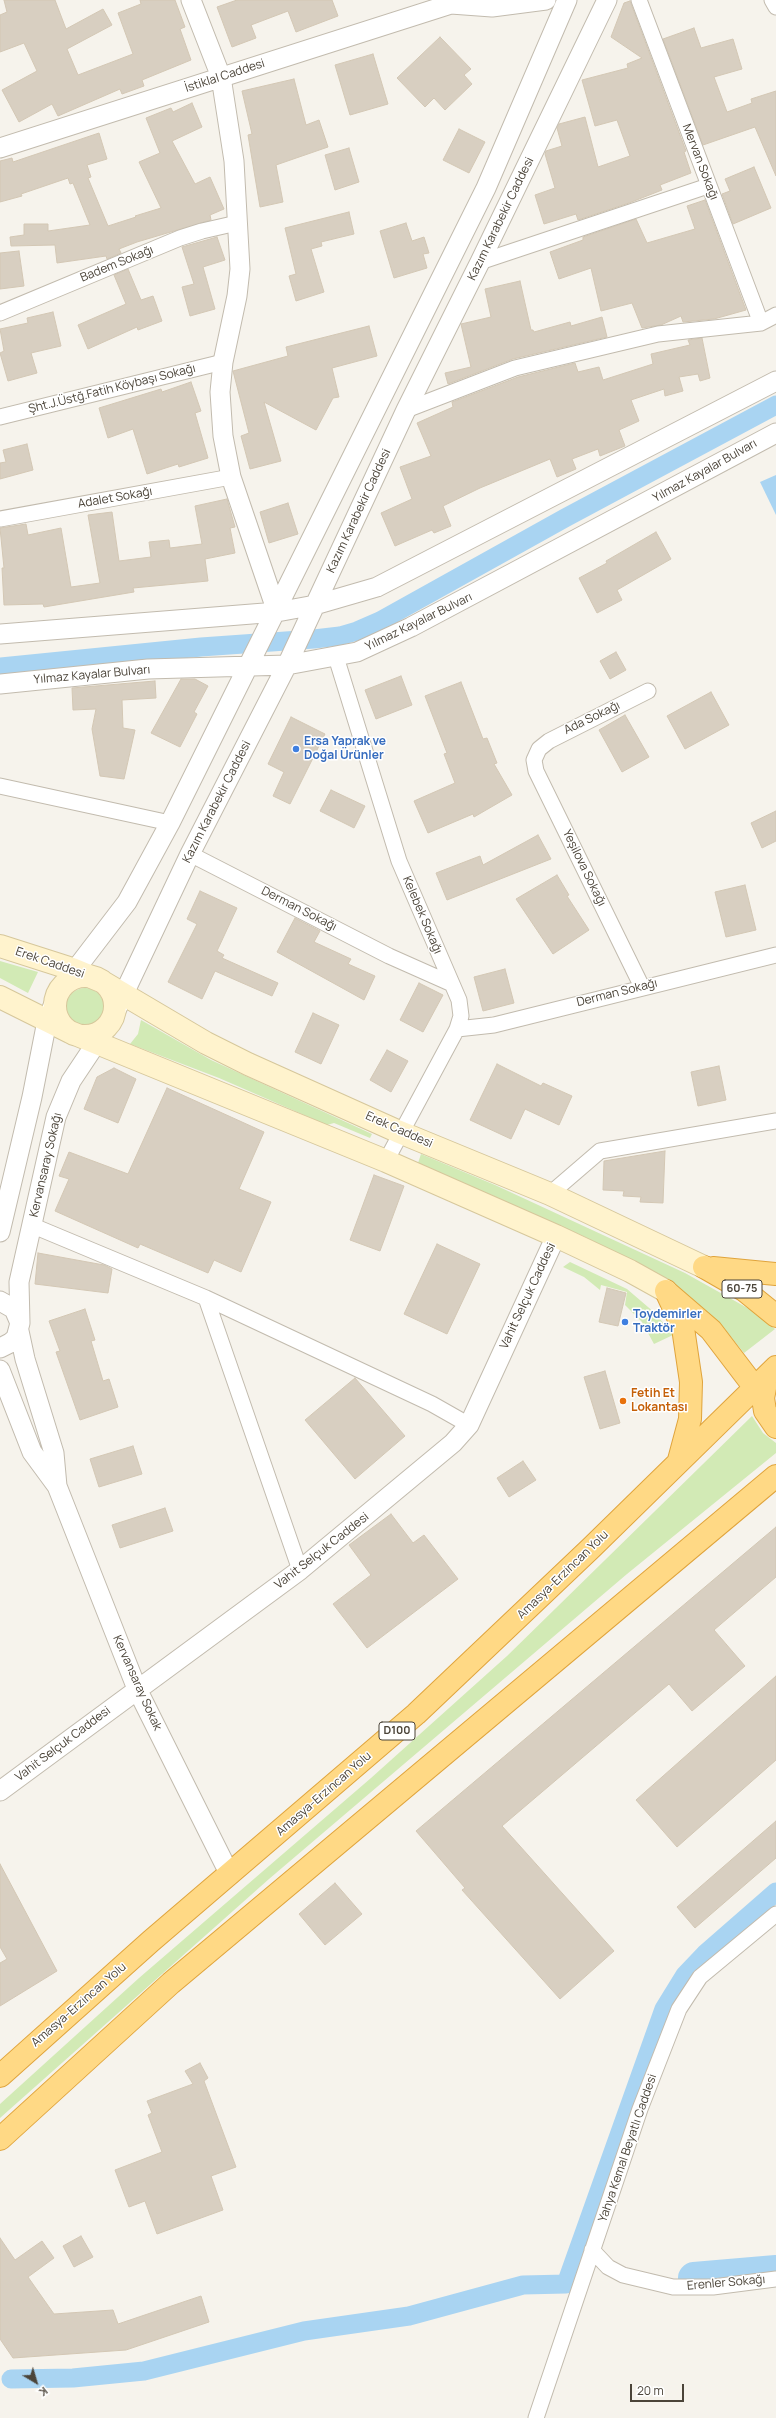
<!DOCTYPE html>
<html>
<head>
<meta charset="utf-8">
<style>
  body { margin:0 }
  #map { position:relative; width:776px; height:2418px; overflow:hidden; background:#f6f3ec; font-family:Manrope,sans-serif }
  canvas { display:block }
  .north { position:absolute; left:16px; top:2362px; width:40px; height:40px; -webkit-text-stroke:3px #fff; paint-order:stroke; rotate:142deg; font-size:11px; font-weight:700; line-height:16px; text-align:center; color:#4b4439 }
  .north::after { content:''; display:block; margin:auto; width:14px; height:18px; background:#4b4439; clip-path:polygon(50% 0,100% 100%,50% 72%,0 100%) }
  .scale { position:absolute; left:630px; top:2384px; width:54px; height:18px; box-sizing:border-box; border:2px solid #4b4439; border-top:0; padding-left:5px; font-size:12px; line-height:14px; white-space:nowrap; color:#4b4439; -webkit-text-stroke:3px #fff; paint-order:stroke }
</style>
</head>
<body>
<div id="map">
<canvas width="776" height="2418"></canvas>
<div class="north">K</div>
<div class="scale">20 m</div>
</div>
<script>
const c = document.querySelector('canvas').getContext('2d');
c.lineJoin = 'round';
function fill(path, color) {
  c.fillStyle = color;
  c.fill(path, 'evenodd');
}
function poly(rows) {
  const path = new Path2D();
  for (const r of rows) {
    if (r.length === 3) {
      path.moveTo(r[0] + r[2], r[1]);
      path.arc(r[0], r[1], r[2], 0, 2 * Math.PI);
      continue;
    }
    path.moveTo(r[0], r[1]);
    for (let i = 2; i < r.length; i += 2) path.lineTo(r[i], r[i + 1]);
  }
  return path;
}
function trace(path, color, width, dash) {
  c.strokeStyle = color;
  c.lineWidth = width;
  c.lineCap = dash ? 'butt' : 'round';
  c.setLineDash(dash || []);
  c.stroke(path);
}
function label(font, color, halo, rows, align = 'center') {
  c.font = font + ' Manrope,sans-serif';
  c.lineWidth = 3;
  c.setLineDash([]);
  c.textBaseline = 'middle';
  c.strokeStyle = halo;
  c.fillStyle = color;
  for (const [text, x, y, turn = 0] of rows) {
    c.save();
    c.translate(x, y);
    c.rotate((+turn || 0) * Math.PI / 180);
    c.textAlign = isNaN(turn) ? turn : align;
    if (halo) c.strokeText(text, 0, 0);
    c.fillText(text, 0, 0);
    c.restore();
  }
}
fill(poly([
  [0,961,38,972,28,993,0,978],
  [85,1007,19],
  [141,1020,211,1060,372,1134,370,1138,334,1123,327,1125,219,1078,130,1044,138,1034],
  [421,1154,495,1185,685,1273,751,1310,775,1329,744,1353,723,1327,679,1288,627,1258,583,1236,418,1163],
  [570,1262,627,1289,655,1313,673,1335,654,1344,642,1322,625,1305,627,1292,601,1285,600,1290,584,1277,563,1267],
  [752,1416,763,1433,776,1443,776,1453,627,1574,269,1879,0,2118,0,2104,139,1978,371,1778,507,1656]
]), '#d2eab5');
fill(poly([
  [776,475,776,515,760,482]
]), '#a9d4f2');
trace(poly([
  [0,667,201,647,314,639,340,636,357,631,380,621,565,518,776,405],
  [11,2379,73,2378,144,2371,304,2331,409,2316,523,2285,566,2284,664,2009,685,1975,705,1954,776,1892]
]), '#a9d4f2', 19);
trace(poly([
  [694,2278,776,2271]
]), '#a9d4f2', 32);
const building = poly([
  [4,0,55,0,66,29,103,9,112,25,67,49,78,75,133,54,118,13,141,4,140,0,175,0,185,27,180,29,191,60,142,80,144,86,122,94,120,89,58,116,52,104,19,122,2,90,37,71,24,43,0,52,0,15,7,12,4,0],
  [237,0,332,0,338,16,296,32,288,11,251,25,256,38,232,47,217,7,237,0],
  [630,1,686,151,684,152,691,173,660,185,662,190,629,203,578,220,576,214,544,224,535,195,555,188,545,154,546,151,562,146,557,128,559,124,585,117,598,167,630,156,617,120,595,126,582,80,628,68,627,64,642,58,611,37,624,3,630,1],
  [694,28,701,48,733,39,742,69,714,77,727,112,752,103,751,99,776,91,776,176,755,127,703,145,663,39,694,28],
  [440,37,471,69,464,75,472,84,445,110,434,98,425,107,397,78,440,37],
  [373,54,388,104,350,115,335,65,373,54],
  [294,79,306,125,319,120,328,147,276,165,283,202,260,207,248,135,252,134,242,91,294,79],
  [192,103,202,127,172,141,195,184,210,177,224,209,210,215,211,220,137,242,119,249,121,253,107,259,106,256,57,263,55,245,11,246,10,237,24,235,24,224,48,224,48,231,90,225,73,183,70,184,68,178,21,194,22,196,0,202,0,161,12,158,13,162,99,133,107,159,87,165,91,177,88,178,108,226,136,217,135,216,161,208,139,162,160,153,146,118,171,108,173,112,192,103],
  [459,129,485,142,469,173,443,160,459,129],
  [349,148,359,182,335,190,325,155,349,148],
  [754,167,771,208,733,224,722,194,730,191,725,179,754,167],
  [705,200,746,310,714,319,683,322,681,316,661,325,642,328,632,303,601,311,591,268,559,279,550,252,583,240,583,237,636,219,647,243,695,229,687,206,705,200],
  [349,212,354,234,321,242,322,246,311,249,324,292,296,301,289,276,296,274,285,228,349,212],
  [406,223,412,241,424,237,429,253,423,254,427,268,394,278,380,231,406,223],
  [217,237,225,260,203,267,215,309,190,316,182,287,194,284,182,247,217,237],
  [19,251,24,286,0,289,0,253,19,251],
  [128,269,141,300,153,296,162,321,138,330,137,327,88,349,78,325,126,304,114,275,128,269],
  [520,281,531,330,533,330,534,332,570,322,571,326,602,317,607,337,513,359,448,384,445,373,471,367,461,324,491,317,485,289,520,281],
  [53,312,61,346,31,353,37,373,8,381,0,353,4,351,0,329,28,323,27,318,53,312],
  [369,326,377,356,332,368,339,397,333,398,316,430,264,402,281,461,250,469,241,436,249,433,233,371,288,356,286,347,369,326],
  [702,338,710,378,700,381,698,374,679,377,683,391,665,396,664,389,631,400,639,421,619,430,625,446,600,456,598,449,572,459,576,469,557,477,550,459,480,488,443,506,451,526,434,533,432,530,395,546,381,513,412,499,400,467,431,456,417,423,453,407,452,402,518,377,575,363,578,372,599,367,603,380,653,364,651,354,690,345,688,340,702,338],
  [191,382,201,411,195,413,208,458,179,467,178,464,147,474,133,429,108,438,99,408,161,389,162,392,191,382],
  [27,444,33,470,0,479,0,463,6,462,3,450,27,444],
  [227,499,235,527,230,528,235,553,205,559,208,581,133,588,134,592,44,607,43,604,4,605,2,568,4,568,0,528,26,524,28,535,61,528,71,587,100,583,88,515,112,512,119,561,151,557,149,542,169,540,170,548,202,544,195,506,227,499],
  [288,503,298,534,269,543,260,512,288,503],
  [656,532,671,559,617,590,622,600,597,613,579,578,607,563,606,561,656,532],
  [616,652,626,670,610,679,600,661,616,652],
  [401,676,412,705,376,719,365,690,401,676],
  [181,679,195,679,208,686,194,712,197,714,180,747,151,733,181,679],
  [155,681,156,698,122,700,123,728,135,730,124,779,100,776,92,729,96,709,73,710,72,688,155,681],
  [461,682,483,739,487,738,497,763,494,764,512,795,474,817,473,814,428,833,414,801,455,783,444,754,447,753,425,696,461,682],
  [711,692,729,725,685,749,667,716,711,692],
  [625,715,649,757,622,772,599,730,625,715],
  [291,717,325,734,290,804,273,796,284,772,268,764,291,717],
  [331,790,365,806,354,828,320,811,331,790],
  [776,811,776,841,762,848,751,823,776,811],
  [538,835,551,859,447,900,436,873,480,856,483,865,538,835],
  [557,875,569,895,567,896,589,930,553,954,516,899,557,875],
  [745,885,756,930,726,937,715,892,745,885],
  [200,891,237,908,217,951,224,955,222,958,278,983,272,996,215,971,202,999,168,982,197,924,187,919,200,891],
  [295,918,320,931,314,942,351,959,348,964,375,976,364,1000,277,952,295,918],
  [505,969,514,1003,483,1011,474,977,505,969],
  [419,983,443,995,423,1032,400,1020,419,983],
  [313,1013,339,1025,321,1064,295,1052,313,1013],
  [387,1050,408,1061,391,1092,370,1080,387,1050],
  [497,1064,541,1086,543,1083,572,1096,559,1125,525,1109,511,1139,470,1120,497,1064],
  [719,1066,726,1100,698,1106,691,1072,719,1066],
  [114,1068,136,1079,118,1123,84,1109,97,1077,114,1068],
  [167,1088,264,1132,239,1189,271,1202,241,1272,214,1260,208,1273,140,1244,138,1248,55,1211,69,1179,59,1176,69,1152,128,1174,167,1088],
  [665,1151,663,1203,640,1202,641,1197,623,1196,624,1191,603,1190,604,1161,665,1151],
  [374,1175,404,1186,380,1251,350,1240,374,1175],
  [437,1244,480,1264,447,1334,404,1314,437,1244],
  [38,1253,104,1265,112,1269,108,1293,35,1284,38,1253],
  [607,1288,626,1293,618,1326,599,1322,607,1288],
  [85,1309,95,1340,91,1341,103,1381,109,1379,118,1407,80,1420,56,1352,60,1351,49,1321,85,1309],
  [605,1371,620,1423,600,1429,584,1377,605,1371],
  [355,1378,405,1436,355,1479,305,1420,355,1378],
  [133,1446,142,1474,99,1487,90,1459,133,1446],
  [523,1461,536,1480,509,1497,497,1478,523,1461],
  [165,1508,173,1531,120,1548,112,1525,165,1508],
  [391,1514,413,1543,424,1535,458,1579,367,1648,333,1604,371,1575,349,1545,391,1514],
  [776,1527,776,1577,714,1630,745,1666,692,1711,669,1684,502,1826,614,1951,560,1999,462,1890,465,1888,416,1831,776,1527],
  [776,1676,776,1760,677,1847,636,1800,776,1676],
  [776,1821,776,1858,695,1928,677,1907,776,1821],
  [0,1864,57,1971,0,2006,0,1963,7,1959,0,1947,0,1864],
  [335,1883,362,1914,325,1945,299,1914,335,1883],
  [200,2063,208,2078,204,2081,236,2167,211,2176,223,2210,157,2234,145,2201,129,2207,115,2170,162,2152,148,2115,152,2113,147,2101,193,2084,185,2071,200,2063],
  [81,2236,93,2257,74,2267,63,2246,81,2236],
  [0,2238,15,2260,42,2241,54,2258,28,2277,54,2314,113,2310,118,2324,201,2296,209,2322,126,2350,13,2358,0,2339,0,2238]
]);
fill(building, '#d8cfc1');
trace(building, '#d3c7b4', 1);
const minor = poly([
  [639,0,761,323],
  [772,0,776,7],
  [480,262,708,186],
  [0,313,180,238,202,231,237,223],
  [406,410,515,368,658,334,761,323,776,315],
  [0,417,223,362],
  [0,519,231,477],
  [336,657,399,861,459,1000,461,1016,457,1029,386,1161],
  [0,786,170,823],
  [190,854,389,956,452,984],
  [642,987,536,771,534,760,539,749,549,741,648,691],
  [457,1029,494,1025,776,955],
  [550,1194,600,1151,776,1121],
  [31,1225,206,1298,432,1404,469,1425],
  [206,1298,300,1570],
  [592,2250,608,2267,623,2275,673,2287,713,2287,776,2279],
  [536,2418,640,2109,679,2009,700,1977,776,1914]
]);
const tertiary = poly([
  [191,0,221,77,234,161,240,269,237,296,223,362,220,392,223,436,231,477,277,612],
  [451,4,492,7,546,0],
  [0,148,451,4,457,0],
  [0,634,277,612,315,605,377,587,776,381],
  [0,684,148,669,287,665,357,652,411,627,776,433],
  [0,1232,32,1097,47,1021,59,991,127,902,170,823,486,188,567,0],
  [0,1301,14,1309,20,1323,16,1338,10,1343,0,1348],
  [20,1323,19,1282,56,1117,71,1081,111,1021,190,854,287,665,406,410,480,262,607,0],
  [19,1331,25,1359,54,1453,57,1486,137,1689,230,1875],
  [0,1370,32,1452,57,1486],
  [0,1791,300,1570,453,1443,469,1425,556,1236]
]);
const secondary = poly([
  [0,946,72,969,101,981,206,1043,248,1064,397,1131,550,1194,704,1267],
  [85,1006,30],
  [0,997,70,1032,386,1161,556,1236,630,1271,666,1291]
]);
const trunk = poly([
  [704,1267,744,1290,776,1316],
  [713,1268,776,1274],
  [666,1291,683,1328,691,1382,690,1419,679,1460],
  [668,1293,711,1330,762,1397],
  [766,1383,763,1398,765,1411,776,1427],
  [0,2076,151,1941,416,1714,591,1548,776,1367],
  [0,2139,171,1983,776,1476]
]);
trace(minor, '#c2bbae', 17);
trace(tertiary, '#c2bbae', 21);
trace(secondary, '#d6c79b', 24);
trace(trunk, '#e0a43c', 24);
trace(minor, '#fff', 15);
trace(tertiary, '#fff', 19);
trace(secondary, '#fff3cd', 22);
trace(trunk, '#ffd985', 22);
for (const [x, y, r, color] of [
  [296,749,4,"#3f7fe0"],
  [625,1322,4,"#3f7fe0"],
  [623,1401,4,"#e8710a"]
]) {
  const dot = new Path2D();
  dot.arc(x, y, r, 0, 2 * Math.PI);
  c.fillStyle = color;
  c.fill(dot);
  trace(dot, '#fff', 1.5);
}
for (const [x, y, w] of [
  [742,1289,40],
  [397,1731,36]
]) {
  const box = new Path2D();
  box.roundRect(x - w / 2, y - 9, w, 18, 3);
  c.fillStyle = '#fff';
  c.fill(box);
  trace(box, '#4b4439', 1);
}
label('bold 11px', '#4b4439', null, [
  ["60-75",742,1289],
  ["D100",397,1731]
]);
label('12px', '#4b4439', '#fff', [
  ["İstiklal Caddesi",225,76,-18],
  ["Mervan Sokağı",700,162,69],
  ["Kazım Karabekir Caddesi",501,219,-64],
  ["Badem Sokağı",117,264,-22],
  ["Şht.J.Üstğ.Fatih Köybaşı Sokağı",112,389,-14],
  ["Yılmaz Kayalar Bulvarı",705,471,-29],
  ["Adalet Sokağı",115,498,-10],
  ["Kazım Karabekir Caddesi",359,511,-65],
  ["Yılmaz Kayalar Bulvarı",419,622,-26],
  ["Yılmaz Kayalar Bulvarı",92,675,-5],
  ["Ada Sokağı",592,718,-26],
  ["Kazım Karabekir Caddesi",217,802,-63],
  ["Yeşilova Sokağı",584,868,64],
  ["Derman Sokağı",299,909,27],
  ["Kelebek Sokağı",422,915,67],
  ["Erek Caddesi",50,963,19],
  ["Derman Sokağı",617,993,-14],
  ["Erek Caddesi",399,1130,24],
  ["Kervansaray Sokağı",46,1165,-77],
  ["Vahit Selçuk Caddesi",528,1296,-65],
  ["Vahit Selçuk Caddesi",322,1551,-38],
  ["Amasya-Erzincan Yolu",563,1575,-44],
  ["Kervansaray Sokak",137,1683,66],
  ["Vahit Selçuk Caddesi",63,1744,-37],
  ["Amasya-Erzincan Yolu",324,1794,-41],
  ["Amasya-Erzincan Yolu",79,2005,-41],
  ["Yahya Kemal Beyatlı Caddesi",628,2148,-71],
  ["Erenler Sokağı",726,2283,-5]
]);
label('bold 12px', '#366cbe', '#fff', [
  ["Ersa Yaprak ve",304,742],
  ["Doğal Ürünler",304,756],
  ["Toydemirler",633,1315],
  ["Traktör",633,1329]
], 'left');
label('bold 12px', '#c56008', '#fff', [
  ["Fetih Et",631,1394],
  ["Lokantası",631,1408]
], 'left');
</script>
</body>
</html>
